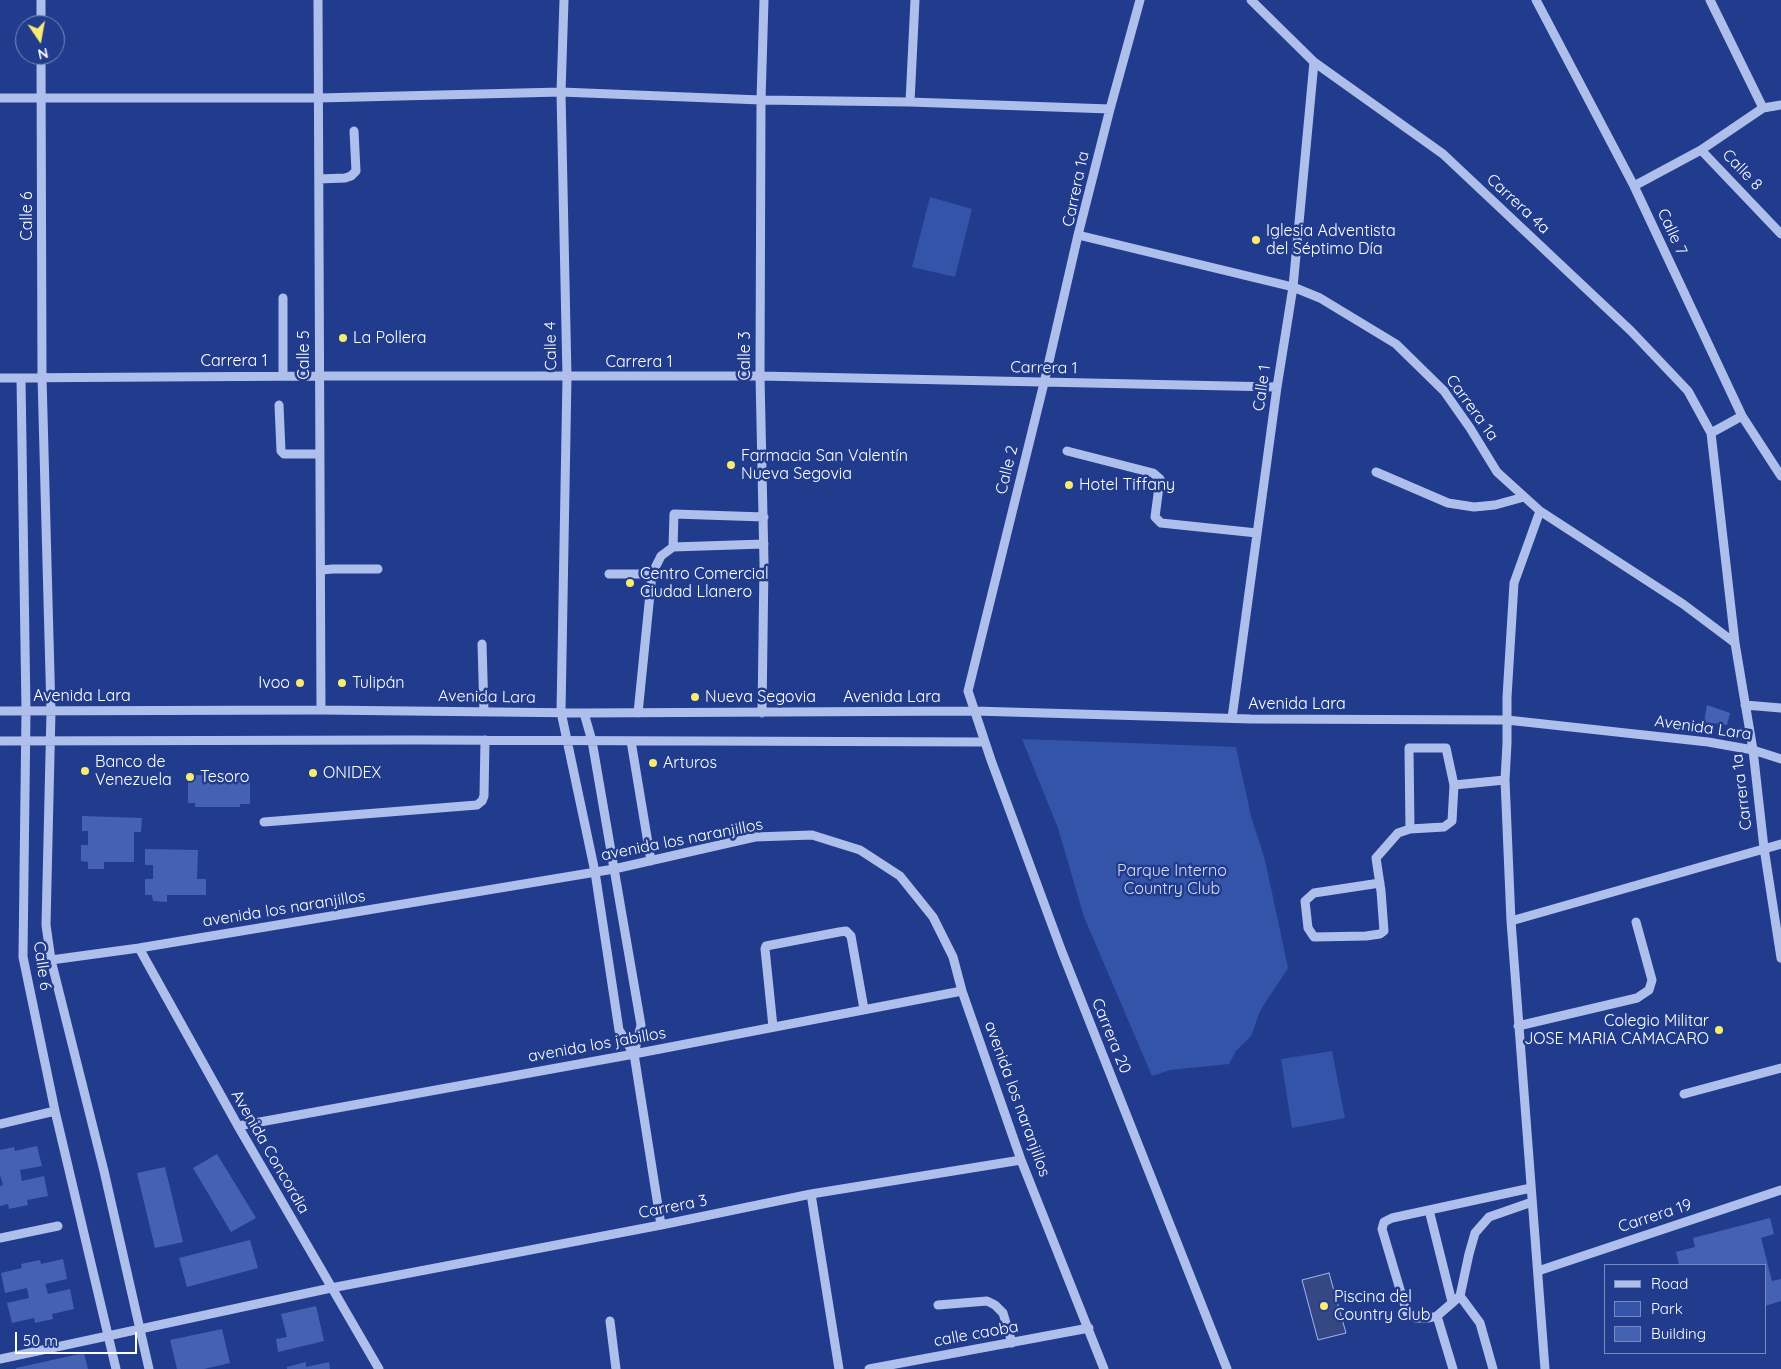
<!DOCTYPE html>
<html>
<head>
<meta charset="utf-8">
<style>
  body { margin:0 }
  #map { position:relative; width:1781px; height:1369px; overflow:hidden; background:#213c8d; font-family:Quicksand,sans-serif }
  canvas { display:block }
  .legend { position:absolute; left:1604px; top:1264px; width:162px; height:90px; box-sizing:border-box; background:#213c8d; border:1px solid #7a8abb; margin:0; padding:6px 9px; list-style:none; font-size:15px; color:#fff }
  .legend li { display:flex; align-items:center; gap:10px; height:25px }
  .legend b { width:25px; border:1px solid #7a8abb }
  .north { position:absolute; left:15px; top:15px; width:50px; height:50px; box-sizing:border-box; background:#213c8d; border:1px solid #7a8abb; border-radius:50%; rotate:168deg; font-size:14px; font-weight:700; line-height:20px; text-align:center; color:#fff }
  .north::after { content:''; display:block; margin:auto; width:18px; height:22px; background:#f9eb70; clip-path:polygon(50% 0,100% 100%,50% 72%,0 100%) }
  .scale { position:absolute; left:15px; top:1332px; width:122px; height:22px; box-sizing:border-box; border:2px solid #fff; border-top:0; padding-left:6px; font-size:15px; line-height:18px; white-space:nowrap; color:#fff; -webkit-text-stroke:4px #213c8d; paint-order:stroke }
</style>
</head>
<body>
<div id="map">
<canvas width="1781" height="1369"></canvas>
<ul class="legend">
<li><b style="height:6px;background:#afbfec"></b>Road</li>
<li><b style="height:14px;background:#3454aa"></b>Park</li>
<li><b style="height:14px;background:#4562b2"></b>Building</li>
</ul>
<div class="north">N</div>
<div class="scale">50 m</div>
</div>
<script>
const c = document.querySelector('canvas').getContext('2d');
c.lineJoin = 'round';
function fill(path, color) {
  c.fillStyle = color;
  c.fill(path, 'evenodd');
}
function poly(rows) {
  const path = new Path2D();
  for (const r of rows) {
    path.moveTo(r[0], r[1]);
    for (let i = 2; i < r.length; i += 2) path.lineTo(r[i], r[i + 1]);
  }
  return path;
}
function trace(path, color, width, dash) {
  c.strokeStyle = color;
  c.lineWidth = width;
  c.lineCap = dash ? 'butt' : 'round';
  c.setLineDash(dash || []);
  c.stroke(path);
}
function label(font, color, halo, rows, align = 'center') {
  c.font = font + ' Quicksand,sans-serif';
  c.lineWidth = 5;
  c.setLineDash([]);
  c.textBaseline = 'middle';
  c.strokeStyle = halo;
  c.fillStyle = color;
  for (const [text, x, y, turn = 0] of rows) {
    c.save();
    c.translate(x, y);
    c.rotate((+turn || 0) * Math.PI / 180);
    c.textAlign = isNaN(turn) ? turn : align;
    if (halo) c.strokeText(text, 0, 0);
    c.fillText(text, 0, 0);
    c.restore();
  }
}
fill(poly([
  [930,197,972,209,955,277,912,267],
  [1022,739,1236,747,1251,816,1265,860,1288,968,1260,1011,1251,1036,1236,1051,1229,1064,1170,1070,1152,1076,1084,917,1058,828],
  [1332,1051,1345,1118,1292,1128,1281,1059]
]), '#3454aa');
const water = poly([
  [1329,1273,1346,1333,1318,1340,1302,1280,1329,1273]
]);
fill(water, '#354884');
trace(water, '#a3b7ed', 1);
fill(poly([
  [1707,705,1730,713,1727,725,1704,722],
  [188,775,250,776,250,804,240,804,240,807,195,807,195,803,188,803],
  [82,816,142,818,141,832,134,832,134,862,104,862,104,869,88,869,88,862,81,861,81,845,88,845,88,831,82,831],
  [145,849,198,850,197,879,206,879,206,895,167,895,167,902,153,901,152,895,145,895,145,879,153,879,153,865,145,865],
  [37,1146,42,1166,20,1170,22,1181,44,1176,48,1196,27,1200,28,1205,9,1209,8,1204,0,1206,0,1186,3,1185,0,1175,0,1150,14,1147,15,1151],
  [217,1154,256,1218,231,1232,193,1168],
  [165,1167,183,1242,155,1248,137,1173],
  [1770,1218,1774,1234,1761,1238,1772,1281,1781,1279,1781,1301,1765,1306,1765,1265,1679,1265,1676,1252,1695,1247,1693,1238],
  [250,1240,258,1268,187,1287,179,1258],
  [63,1259,67,1279,45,1284,48,1294,70,1289,74,1309,52,1314,53,1319,35,1323,34,1318,12,1323,7,1303,29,1298,27,1288,5,1293,1,1273,22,1268,21,1264,40,1260,41,1264],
  [316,1306,324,1341,278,1352,276,1339,287,1337,281,1314],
  [222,1329,230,1363,204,1369,177,1369,170,1340],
  [84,1353,88,1369,16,1369,16,1368],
  [306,1362,306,1367,329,1362,330,1369,287,1369,287,1367]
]), '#4562b2');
trace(poly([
  [41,0,41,25],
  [318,0,321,710],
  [564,0,561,92,567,377,561,712,595,872,619,1030,634,1054,661,1225],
  [1140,0,1110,109,1078,235,1293,287,1320,298,1396,344,1444,391,1470,428,1497,472,1540,511,1683,604,1735,643,1753,750,1764,848,1781,958],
  [1251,0,1314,62,1443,154,1631,331,1688,391,1711,433,1742,416],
  [1536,0,1634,186,1742,416,1781,476],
  [1710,0,1763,108],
  [41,55,42,377,51,712,46,925,51,960,104,1171,149,1369],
  [0,98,319,98,561,92,761,100,910,102,1110,109],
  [910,102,915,0],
  [1701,150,1781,234],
  [319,179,345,178,351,176,356,171,354,131],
  [1634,186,1701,150,1763,108,1781,105],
  [1078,235,1044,383,968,691,991,760,1062,952,1227,1369],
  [283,376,283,298],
  [0,378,319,376,760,376,1277,387],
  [21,378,26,711,23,957,55,1111,116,1369],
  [279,405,281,451,284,454,320,454],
  [1711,433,1735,643],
  [1067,451,1153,473,1160,479,1155,517,1161,523,1257,533],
  [1376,472,1448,503,1474,507,1495,505,1524,497],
  [1540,511,1514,583,1507,697,1507,743,1505,780,1511,921,1545,1369],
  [673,547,674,514,764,517],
  [321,570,333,569,378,569],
  [609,574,652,574],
  [482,644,484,712],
  [1745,705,1781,708],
  [0,711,321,710,584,713,974,711,1251,719,1507,720,1708,742,1753,750,1781,759],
  [584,713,592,741,641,1025,634,1054],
  [638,713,652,574,661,556,673,547,764,544],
  [762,713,764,563,760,376,761,100,764,0],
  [1232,718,1277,387,1293,287,1314,62],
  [0,741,414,740,985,742],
  [631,741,651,861],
  [264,822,477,805,482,801,484,796,485,740],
  [1410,829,1409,748,1446,748,1454,785],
  [1380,883,1314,893,1305,901,1308,928,1314,937,1366,936,1380,934,1384,931,1381,891,1376,858,1398,833,1410,829,1444,827,1452,821,1454,785,1505,780],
  [1511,921,1781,844],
  [139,948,238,1126,379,1369],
  [51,960,139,948,614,869,755,837,812,835,860,850,900,876,933,917,953,957,962,991,1021,1160,1104,1369],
  [1518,1026,1637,998,1649,990,1652,980,1636,922],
  [773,1027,765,949,766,946,839,932,846,931,851,936,864,1009],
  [1684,1094,1781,1068],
  [0,1124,55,1111],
  [238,1126,634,1054,962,991],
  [1531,1188,1392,1218,1384,1222,1382,1229,1407,1313,1416,1318,1429,1318,1437,1316,1460,1296,1469,1254,1475,1233,1489,1217,1532,1202],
  [811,1194,839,1369],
  [1429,1210,1452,1302],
  [0,1238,58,1226],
  [1538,1271,1781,1190],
  [1460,1296,1480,1323,1493,1369],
  [938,1305,987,1301,995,1305,1003,1313,1012,1343],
  [1437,1316,1453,1369],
  [610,1321,616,1369],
  [0,1359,331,1288,661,1225,811,1194,1021,1160],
  [869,1369,1089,1328]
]), '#afbfec', 9);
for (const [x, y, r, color] of [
  [1256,240,5,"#f9eb70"],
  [343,338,5,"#f9eb70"],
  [731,465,5,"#f9eb70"],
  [1069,485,5,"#f9eb70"],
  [630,583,5,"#f9eb70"],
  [300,683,5,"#f9eb70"],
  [342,683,5,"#f9eb70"],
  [695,697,5,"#f9eb70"],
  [653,763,5,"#f9eb70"],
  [85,771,5,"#f9eb70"],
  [313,773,5,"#f9eb70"],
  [190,777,5,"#f9eb70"],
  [1719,1030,5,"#f9eb70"],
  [1324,1306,5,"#f9eb70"]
]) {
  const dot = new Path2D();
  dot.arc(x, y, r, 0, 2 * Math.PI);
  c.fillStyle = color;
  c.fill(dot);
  trace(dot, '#213c8d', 2);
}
label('16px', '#fff', '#213c8d', [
  ["Calle 8",1742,170,46],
  ["Carrera 1a",1076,189,-78],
  ["Carrera 4a",1518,204,43],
  ["Calle 6",27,216,-90],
  ["Calle 7",1672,232,65],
  ["Calle 4",551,346,-91],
  ["Calle 5",304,355,-90],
  ["Calle 3",745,356,-90],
  ["Carrera 1",234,361],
  ["Carrera 1",639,362],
  ["Carrera 1",1044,368,1],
  ["Calle 1",1262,388,-82],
  ["Carrera 1a",1472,408,54],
  ["Calle 2",1007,470,-76],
  ["Avenida Lara",82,696],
  ["Avenida Lara",487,697,1],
  ["Avenida Lara",892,697],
  ["Avenida Lara",1297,704],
  ["Avenida Lara",1703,728,8],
  ["Carrera 1a",1742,792,-97],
  ["avenida los naranjillos",682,840,-11],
  ["avenida los naranjillos",284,909,-9],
  ["Calle 6",42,966,82],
  ["Carrera 20",1111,1036,68],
  ["avenida los jabillos",597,1045,-10],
  ["avenida los naranjillos",1017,1099,70],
  ["Avenida Concordia",270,1152,60],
  ["Carrera 3",673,1207,-11],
  ["Carrera 19",1655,1216,-18],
  ["calle caoba",976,1334,-10]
]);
label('16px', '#fff', '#213c8d', [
  ["Iglesia Adventista",1266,231],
  ["del Séptimo Día",1266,249],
  ["La Pollera",353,338],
  ["Farmacia San Valentín",741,456],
  ["Nueva Segovia",741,474],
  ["Hotel Tiffany",1079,485],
  ["Centro Comercial",640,574],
  ["Ciudad Llanero",640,592],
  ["Ivoo",290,683,"right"],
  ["Tulipán",352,683],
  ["Nueva Segovia",705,697],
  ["Banco de",95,762],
  ["Venezuela",95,780],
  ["Arturos",663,763],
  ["ONIDEX",323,773],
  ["Tesoro",200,777],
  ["Colegio Militar",1709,1021,"right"],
  ["JOSE MARIA CAMACARO",1709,1039,"right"],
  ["Piscina del",1334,1297],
  ["Country Club",1334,1315]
], 'left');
label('16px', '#d4def9', '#213c8d', [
  ["Parque Interno",1172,871],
  ["Country Club",1172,889]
]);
</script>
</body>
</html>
